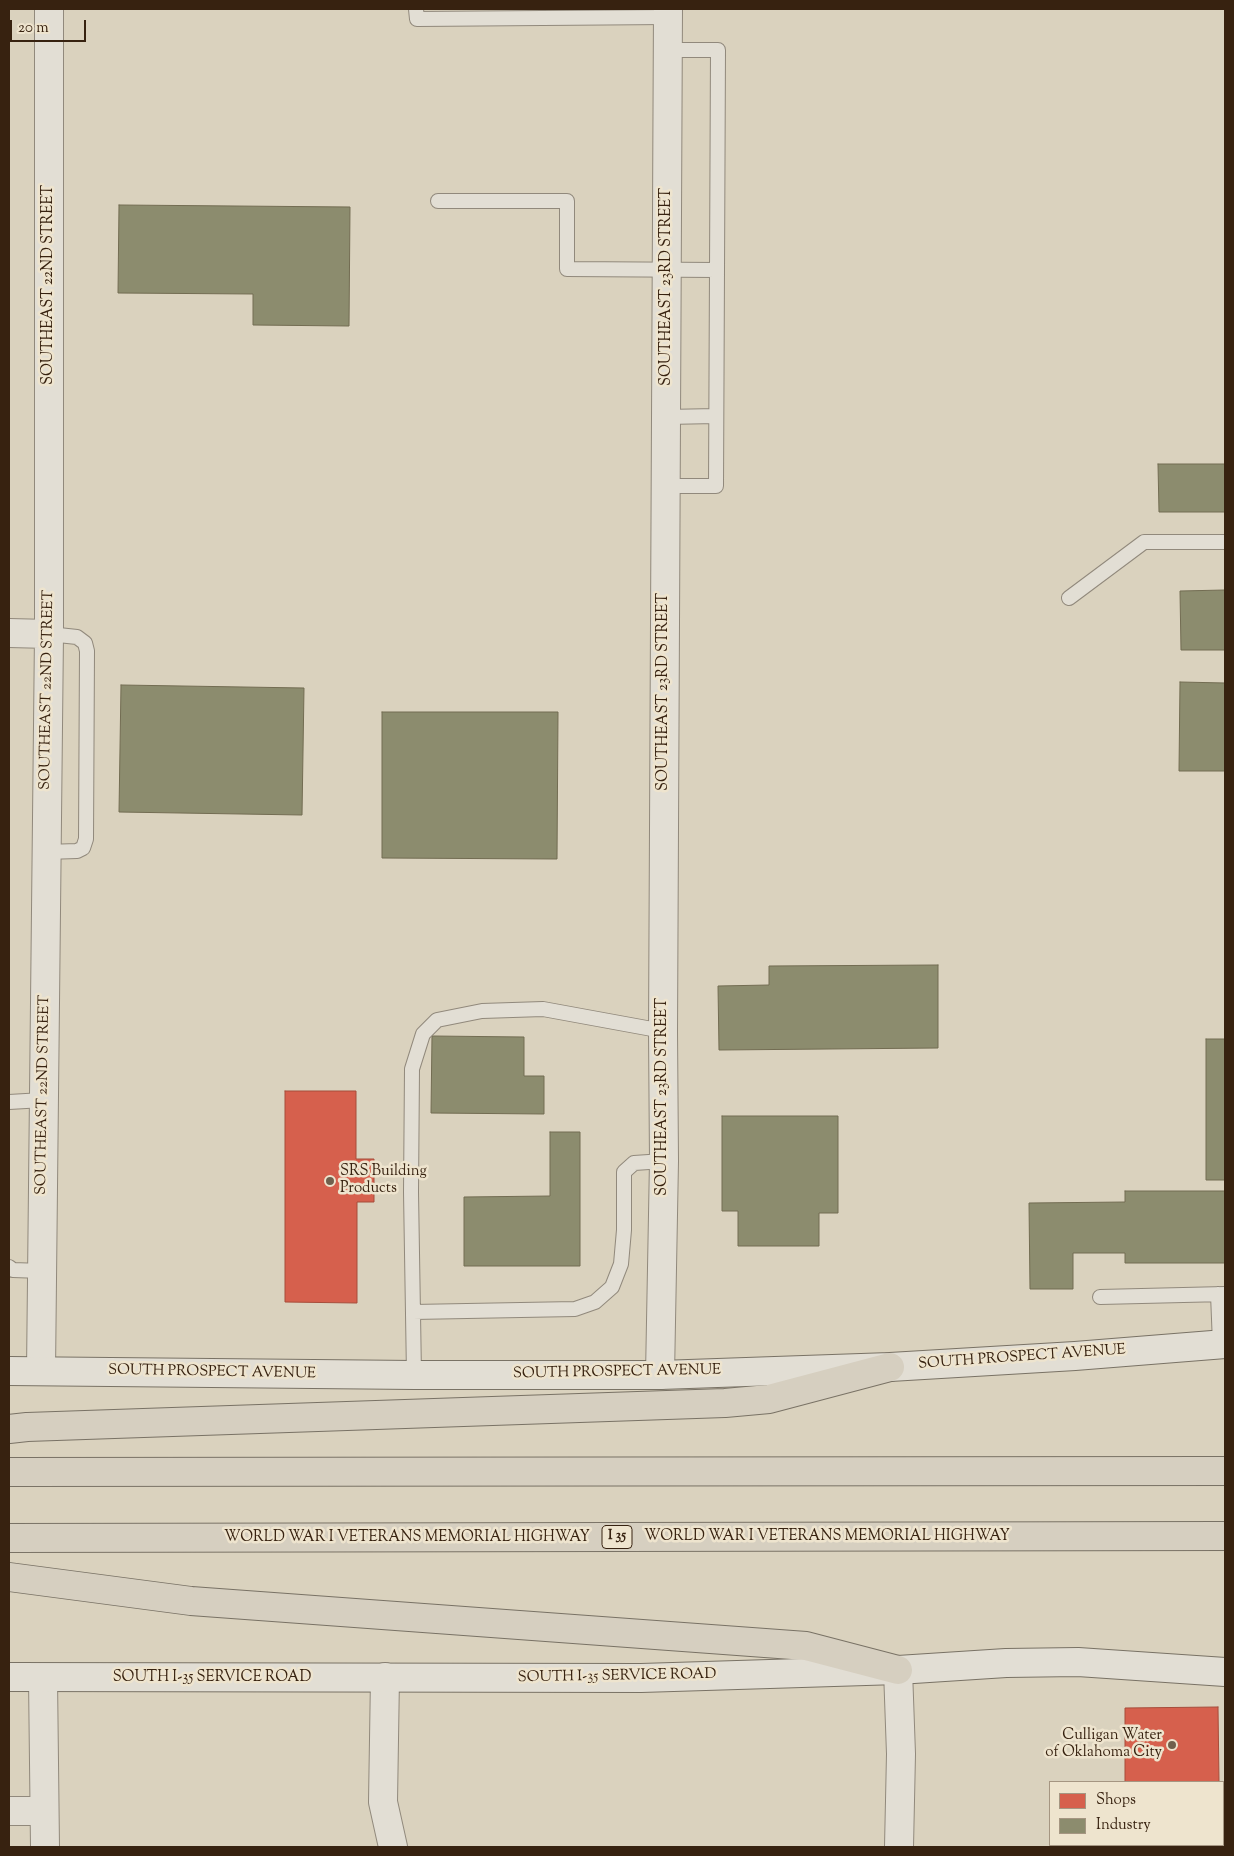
<!DOCTYPE html>
<html>
<head>
<meta charset="utf-8">
<style>
  body { margin:0 }
  #map { position:relative; width:1234px; height:1856px; overflow:hidden; background:#dad2be; font-family:"Sorts Mill Goudy",serif }
  canvas { display:block }
  .frame { position:absolute; inset:0; border:10px solid #372210; pointer-events:none }
  .legend { position:absolute; left:1049px; top:1781px; width:175px; height:65px; box-sizing:border-box; background:#eee4ce; border:1px solid #a59682; margin:0; padding:6px 9px; list-style:none; font-size:15px; color:#372210 }
  .legend li { display:flex; align-items:center; gap:10px; height:25px }
  .legend b { width:25px; border:1px solid #a59682 }
  .scale { position:absolute; left:10px; top:20px; width:76px; height:22px; box-sizing:border-box; border:2px solid #372210; border-top:0; padding-left:6px; font-size:15px; line-height:18px; white-space:nowrap; color:#372210; -webkit-text-stroke:4px #eee4ce; paint-order:stroke }
</style>
</head>
<body>
<div id="map">
<canvas width="1234" height="1856"></canvas>
<div class="frame"></div>
<ul class="legend">
<li><b style="height:14px;background:#d6604d"></b>Shops</li>
<li><b style="height:14px;background:#8c8c6e"></b>Industry</li>
</ul>
<div class="scale">20 m</div>
</div>
<script>
const c = document.querySelector('canvas').getContext('2d');
c.lineJoin = 'round';
function fill(path, color) {
  c.fillStyle = color;
  c.fill(path, 'evenodd');
}
function poly(rows) {
  const path = new Path2D();
  for (const r of rows) {
    path.moveTo(r[0], r[1]);
    for (let i = 2; i < r.length; i += 2) path.lineTo(r[i], r[i + 1]);
  }
  return path;
}
function trace(path, color, width, dash) {
  c.strokeStyle = color;
  c.lineWidth = width;
  c.lineCap = dash ? 'butt' : 'round';
  c.setLineDash(dash || []);
  c.stroke(path);
}
function label(font, color, halo, rows, align = 'center') {
  c.font = font + ' "Sorts Mill Goudy",serif';
  c.lineWidth = 5;
  c.setLineDash([]);
  c.textBaseline = 'middle';
  c.strokeStyle = halo;
  c.fillStyle = color;
  for (const [text, x, y, turn = 0] of rows) {
    c.save();
    c.translate(x, y);
    c.rotate((+turn || 0) * Math.PI / 180);
    c.textAlign = isNaN(turn) ? turn : align;
    if (halo) c.strokeText(text, 0, 0);
    c.fillText(text, 0, 0);
    c.restore();
  }
}
const shops = poly([
  [285,1091,356,1091,356,1159,374,1159,374,1202,357,1202,357,1303,285,1302,285,1091],
  [1218,1707,1219,1782,1125,1782,1125,1708,1218,1707],
  [1099,1845,1219,1845,1219,1847,1099,1847,1099,1845]
]);
fill(shops, '#d6604d');
trace(shops, '#a64d3b', 1);
const industry = poly([
  [119,205,350,207,349,326,253,325,253,294,118,293,119,205],
  [1158,464,1225,464,1225,512,1159,512,1158,464],
  [1225,590,1225,650,1181,650,1180,591,1225,590],
  [1180,682,1225,683,1225,771,1179,771,1180,682],
  [121,685,304,688,302,815,119,812,121,685],
  [382,712,558,712,557,859,382,858,382,712],
  [938,965,938,1048,719,1050,718,986,769,985,769,966,938,965],
  [432,1036,524,1037,524,1076,544,1076,544,1114,431,1113,432,1036],
  [1206,1039,1225,1039,1225,1180,1206,1180,1206,1039],
  [722,1116,838,1116,838,1213,819,1213,819,1246,738,1246,738,1211,722,1211,722,1116],
  [550,1132,580,1132,580,1266,464,1266,464,1197,550,1196,550,1132],
  [1125,1191,1225,1191,1225,1263,1125,1263,1125,1253,1073,1253,1073,1289,1030,1289,1029,1203,1125,1202,1125,1191]
]);
fill(industry, '#8c8c6e');
trace(industry, '#726c52', 1);
const lane = poly([
  [416,9,417,19,668,17],
  [438,201,567,201,567,269,717,270,718,50,668,50],
  [666,417,716,416],
  [665,486,716,486,717,270],
  [1069,598,1144,542,1225,542],
  [46,852,77,851,83,848,86,839,87,651,85,643,77,637,49,634],
  [9,1102,43,1100],
  [9,1267,13,1270,42,1271],
  [1218,1294,1220,1344],
  [1100,1297,1225,1294],
  [413,1312,575,1309,595,1302,612,1287,621,1264,624,1230,624,1172,634,1163,664,1161],
  [414,1375,411,1192,412,1069,423,1034,437,1020,482,1011,543,1009,663,1031]
]);
const street = poly([
  [9,633,49,634],
  [41,1371,49,634,49,9],
  [660,1375,664,1161,663,1031,668,9],
  [898,1670,901,1754,899,1847],
  [385,1677,383,1802,393,1847],
  [43,1678,45,1847],
  [9,1811,44,1811]
]);
const secondary = poly([
  [9,1371,414,1375,660,1375,890,1367,1075,1356,1225,1344],
  [9,1677,641,1678,898,1670,1006,1663,1078,1662,1225,1672]
]);
const highway = poly([
  [9,1429,27,1427,725,1403,769,1399,890,1367],
  [9,1472,1225,1471],
  [9,1538,1225,1536],
  [9,1577,191,1601,806,1646,898,1670]
]);
trace(lane, '#91897c', 16);
trace(street, '#91897c', 30);
trace(secondary, '#797265', 30);
trace(highway, '#797265', 30);
trace(lane, '#e2ded4', 14);
trace(street, '#e2ded4', 28);
trace(secondary, '#e2ded4', 28);
trace(highway, '#d6cfc0', 28);
for (const [x, y, r, color] of [
  [330,1181,5,"#70604d"],
  [1172,1745,5,"#70604d"]
]) {
  const dot = new Path2D();
  dot.arc(x, y, r, 0, 2 * Math.PI);
  c.fillStyle = color;
  c.fill(dot);
  trace(dot, '#eee4ce', 2);
}
for (const [x, y, w] of [
  [617,1537,30]
]) {
  const box = new Path2D();
  box.roundRect(x - w / 2, y - 11.5, w, 23, 4);
  c.fillStyle = '#eee4ce';
  c.fill(box);
  trace(box, '#372210', 1);
}
label('bold 14px', '#372210', null, [
  ["I 35",617,1537]
]);
label('15px', '#372210', '#eee4ce', [
  ["SOUTHEAST 22ND STREET",49,285,-90],
  ["SOUTHEAST 23RD STREET",667,287,-90],
  ["SOUTHEAST 22ND STREET",48,690,-89],
  ["SOUTHEAST 23RD STREET",664,692,-90],
  ["SOUTHEAST 22ND STREET",44,1095,-89],
  ["SOUTHEAST 23RD STREET",663,1097,-90],
  ["SOUTH PROSPECT AVENUE",1022,1358,-4],
  ["SOUTH PROSPECT AVENUE",212,1373,1],
  ["SOUTH PROSPECT AVENUE",617,1373,-1],
  ["WORLD WAR I VETERANS MEMORIAL HIGHWAY",827,1537],
  ["WORLD WAR I VETERANS MEMORIAL HIGHWAY",407,1538],
  ["SOUTH I-35 SERVICE ROAD",617,1677,-1],
  ["SOUTH I-35 SERVICE ROAD",212,1678]
]);
label('15px', '#372210', '#eee4ce', [
  ["SRS Building",340,1172],
  ["Products",340,1189],
  ["Culligan Water",1162,1736,"right"],
  ["of Oklahoma City",1162,1753,"right"]
], 'left');
</script>
</body>
</html>
